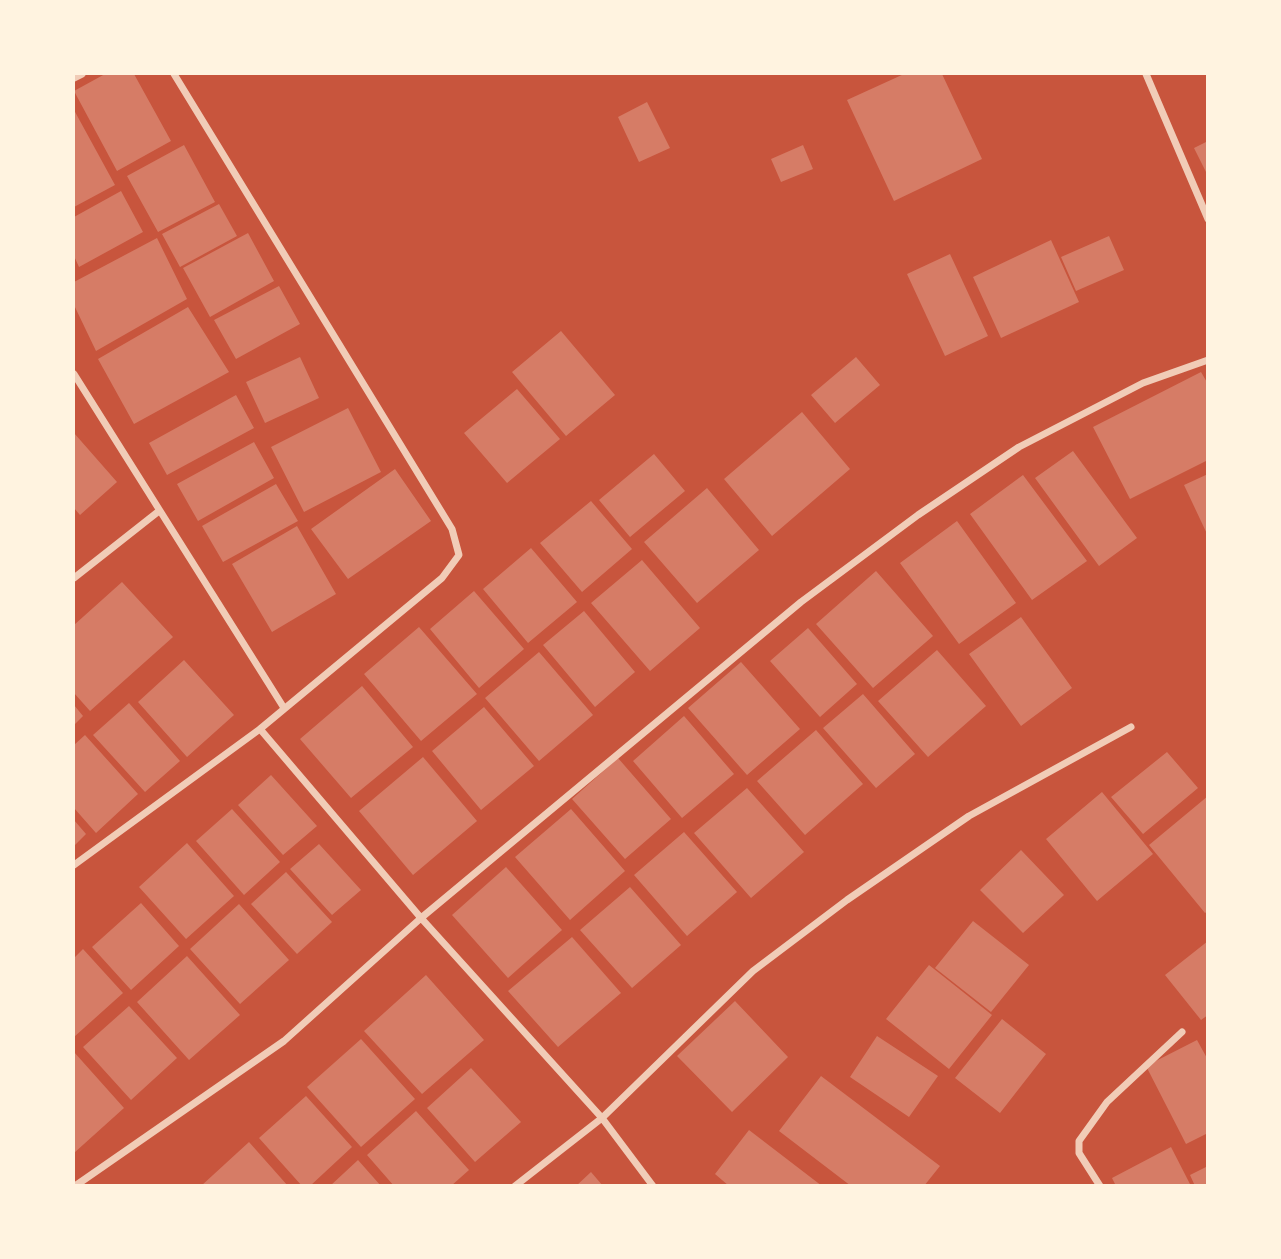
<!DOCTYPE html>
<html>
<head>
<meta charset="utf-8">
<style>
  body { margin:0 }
  #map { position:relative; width:1281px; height:1259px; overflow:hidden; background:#c8553d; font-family:Manrope,sans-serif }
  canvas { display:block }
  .frame { position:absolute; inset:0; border:75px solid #fff3e0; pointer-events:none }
</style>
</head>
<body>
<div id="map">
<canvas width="1281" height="1259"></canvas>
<div class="frame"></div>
</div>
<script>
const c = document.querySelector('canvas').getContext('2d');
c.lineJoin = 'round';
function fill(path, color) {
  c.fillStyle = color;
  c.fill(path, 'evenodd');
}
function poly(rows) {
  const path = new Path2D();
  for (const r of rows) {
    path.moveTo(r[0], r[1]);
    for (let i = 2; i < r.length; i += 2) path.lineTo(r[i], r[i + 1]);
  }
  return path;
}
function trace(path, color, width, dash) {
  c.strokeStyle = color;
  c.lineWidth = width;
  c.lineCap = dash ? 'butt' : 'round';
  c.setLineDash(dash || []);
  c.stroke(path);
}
fill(poly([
  [105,74,134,74,171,141,117,171,74,91],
  [904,74,942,74,982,159,894,201,847,100],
  [647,102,670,148,639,162,618,117],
  [74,110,115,185,74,207],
  [1208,141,1208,176,1194,148],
  [184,145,215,202,158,232,127,176],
  [803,145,813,169,781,182,771,159],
  [121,191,143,232,79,267,74,256,74,217],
  [219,204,237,236,180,267,162,234],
  [248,233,274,281,210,317,183,268],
  [1109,236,1124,270,1076,291,1061,257],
  [157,238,187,299,96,351,74,305,74,282],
  [1051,240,1079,302,1001,338,973,277],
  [950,254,988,336,945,356,907,274],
  [279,286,300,324,236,359,214,320],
  [188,307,229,372,134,424,98,359],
  [561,331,615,395,566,436,512,372],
  [300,357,319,398,265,423,246,382],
  [856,357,880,385,835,423,811,395],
  [1201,372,1208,384,1208,460,1130,499,1093,427],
  [517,389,560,439,507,483,464,433],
  [236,395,254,428,167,475,149,443],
  [348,408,381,472,304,512,271,447],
  [802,412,850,469,772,536,724,479],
  [74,433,117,482,80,515,74,508],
  [254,442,274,478,198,521,177,484],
  [1073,451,1137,538,1099,566,1035,478],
  [654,454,685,491,630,537,599,500],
  [395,469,431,521,348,579,311,529],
  [1208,474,1208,536,1184,485],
  [1023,475,1087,561,1032,600,970,514],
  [276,484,298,521,223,562,202,526],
  [707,488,759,550,697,603,644,542],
  [591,501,632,549,582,592,540,543],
  [957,521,1016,603,959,644,900,563],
  [297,526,336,594,272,632,232,564],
  [531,548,577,602,528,643,483,589],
  [642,560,700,628,650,671,591,603],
  [876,571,933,636,873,688,816,624],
  [122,582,173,637,90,711,74,693,74,625],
  [474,591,524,649,479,688,430,629],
  [584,611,635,672,595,707,543,645],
  [1021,617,1072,688,1021,726,969,654],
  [419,627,477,694,421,741,364,674],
  [808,628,857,684,820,717,770,661],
  [937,650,986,706,928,757,878,701],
  [539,652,593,715,539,761,485,698],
  [184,660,234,715,187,757,138,702],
  [741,662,800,729,747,775,688,708],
  [362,686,413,747,351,798,300,739],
  [863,694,915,754,876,788,823,728],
  [129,703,180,761,145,792,93,735],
  [74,705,83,716,74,725],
  [484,707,534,766,481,810,432,751],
  [684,716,734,774,682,818,633,761],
  [816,730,863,784,805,835,757,781],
  [85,735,138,794,96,833,74,808,74,745],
  [1167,752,1198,788,1143,834,1111,797],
  [423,757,477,821,413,875,359,811],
  [618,758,671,819,625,859,572,799],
  [271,775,317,826,283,855,238,805],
  [747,788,804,852,751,898,694,833],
  [1102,792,1153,854,1097,901,1046,839],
  [1208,796,1208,911,1205,913,1149,845],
  [232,809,280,862,244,895,196,841],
  [571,809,625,871,570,920,515,857],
  [74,820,86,834,74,846],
  [684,832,737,892,687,936,634,875],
  [187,843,234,896,186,939,139,887],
  [319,844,361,890,332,915,290,869],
  [1021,850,1064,895,1023,933,980,890],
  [506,867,562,930,508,978,452,915],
  [286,872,332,922,297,954,251,904],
  [630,887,681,945,632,988,580,930],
  [141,903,179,946,131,990,92,947],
  [239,904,289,960,240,1004,190,949],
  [973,921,1029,965,991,1012,935,968],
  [572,937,621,993,558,1047,508,991],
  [1208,941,1208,1015,1201,1020,1165,975],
  [83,949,123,993,74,1037,74,958],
  [187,956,240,1015,189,1060,137,1002],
  [929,965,992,1015,949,1069,886,1019],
  [426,975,484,1040,422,1094,364,1031],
  [735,1001,788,1057,732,1112,677,1056],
  [129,1006,177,1058,131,1100,83,1047],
  [1002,1019,1046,1054,1000,1113,955,1078],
  [877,1036,938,1076,909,1117,850,1077],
  [361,1039,415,1099,361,1147,307,1087],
  [1197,1040,1208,1060,1208,1133,1186,1144,1146,1066],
  [74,1052,124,1108,74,1153],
  [471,1068,521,1122,475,1162,427,1108],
  [821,1076,940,1166,924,1186,851,1186,779,1131],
  [306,1096,352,1147,310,1186,302,1186,259,1138],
  [416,1111,469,1170,451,1186,394,1186,367,1155],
  [749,1130,822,1186,729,1186,715,1174],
  [249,1142,288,1186,201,1186],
  [1171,1147,1191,1186,1116,1186,1112,1178],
  [358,1160,381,1186,330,1186],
  [1208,1166,1208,1186,1195,1186,1190,1175],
  [591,1172,603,1186,576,1186]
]), '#d67c66');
trace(poly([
  [1146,74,1208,219],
  [74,78,82,74],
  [74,374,284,708],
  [74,578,159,511],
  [260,729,421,918,602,1118,653,1186],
  [74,865,260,729,442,578,459,555,452,529,174,74],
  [75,1186,284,1041,421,918,801,602,918,515,1019,447,1143,383,1208,360],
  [515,1186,602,1118,753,971,847,900,969,816,1131,727],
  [1100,1186,1079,1153,1079,1141,1107,1102,1182,1032]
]), '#f1ccb7', 7);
</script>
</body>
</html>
